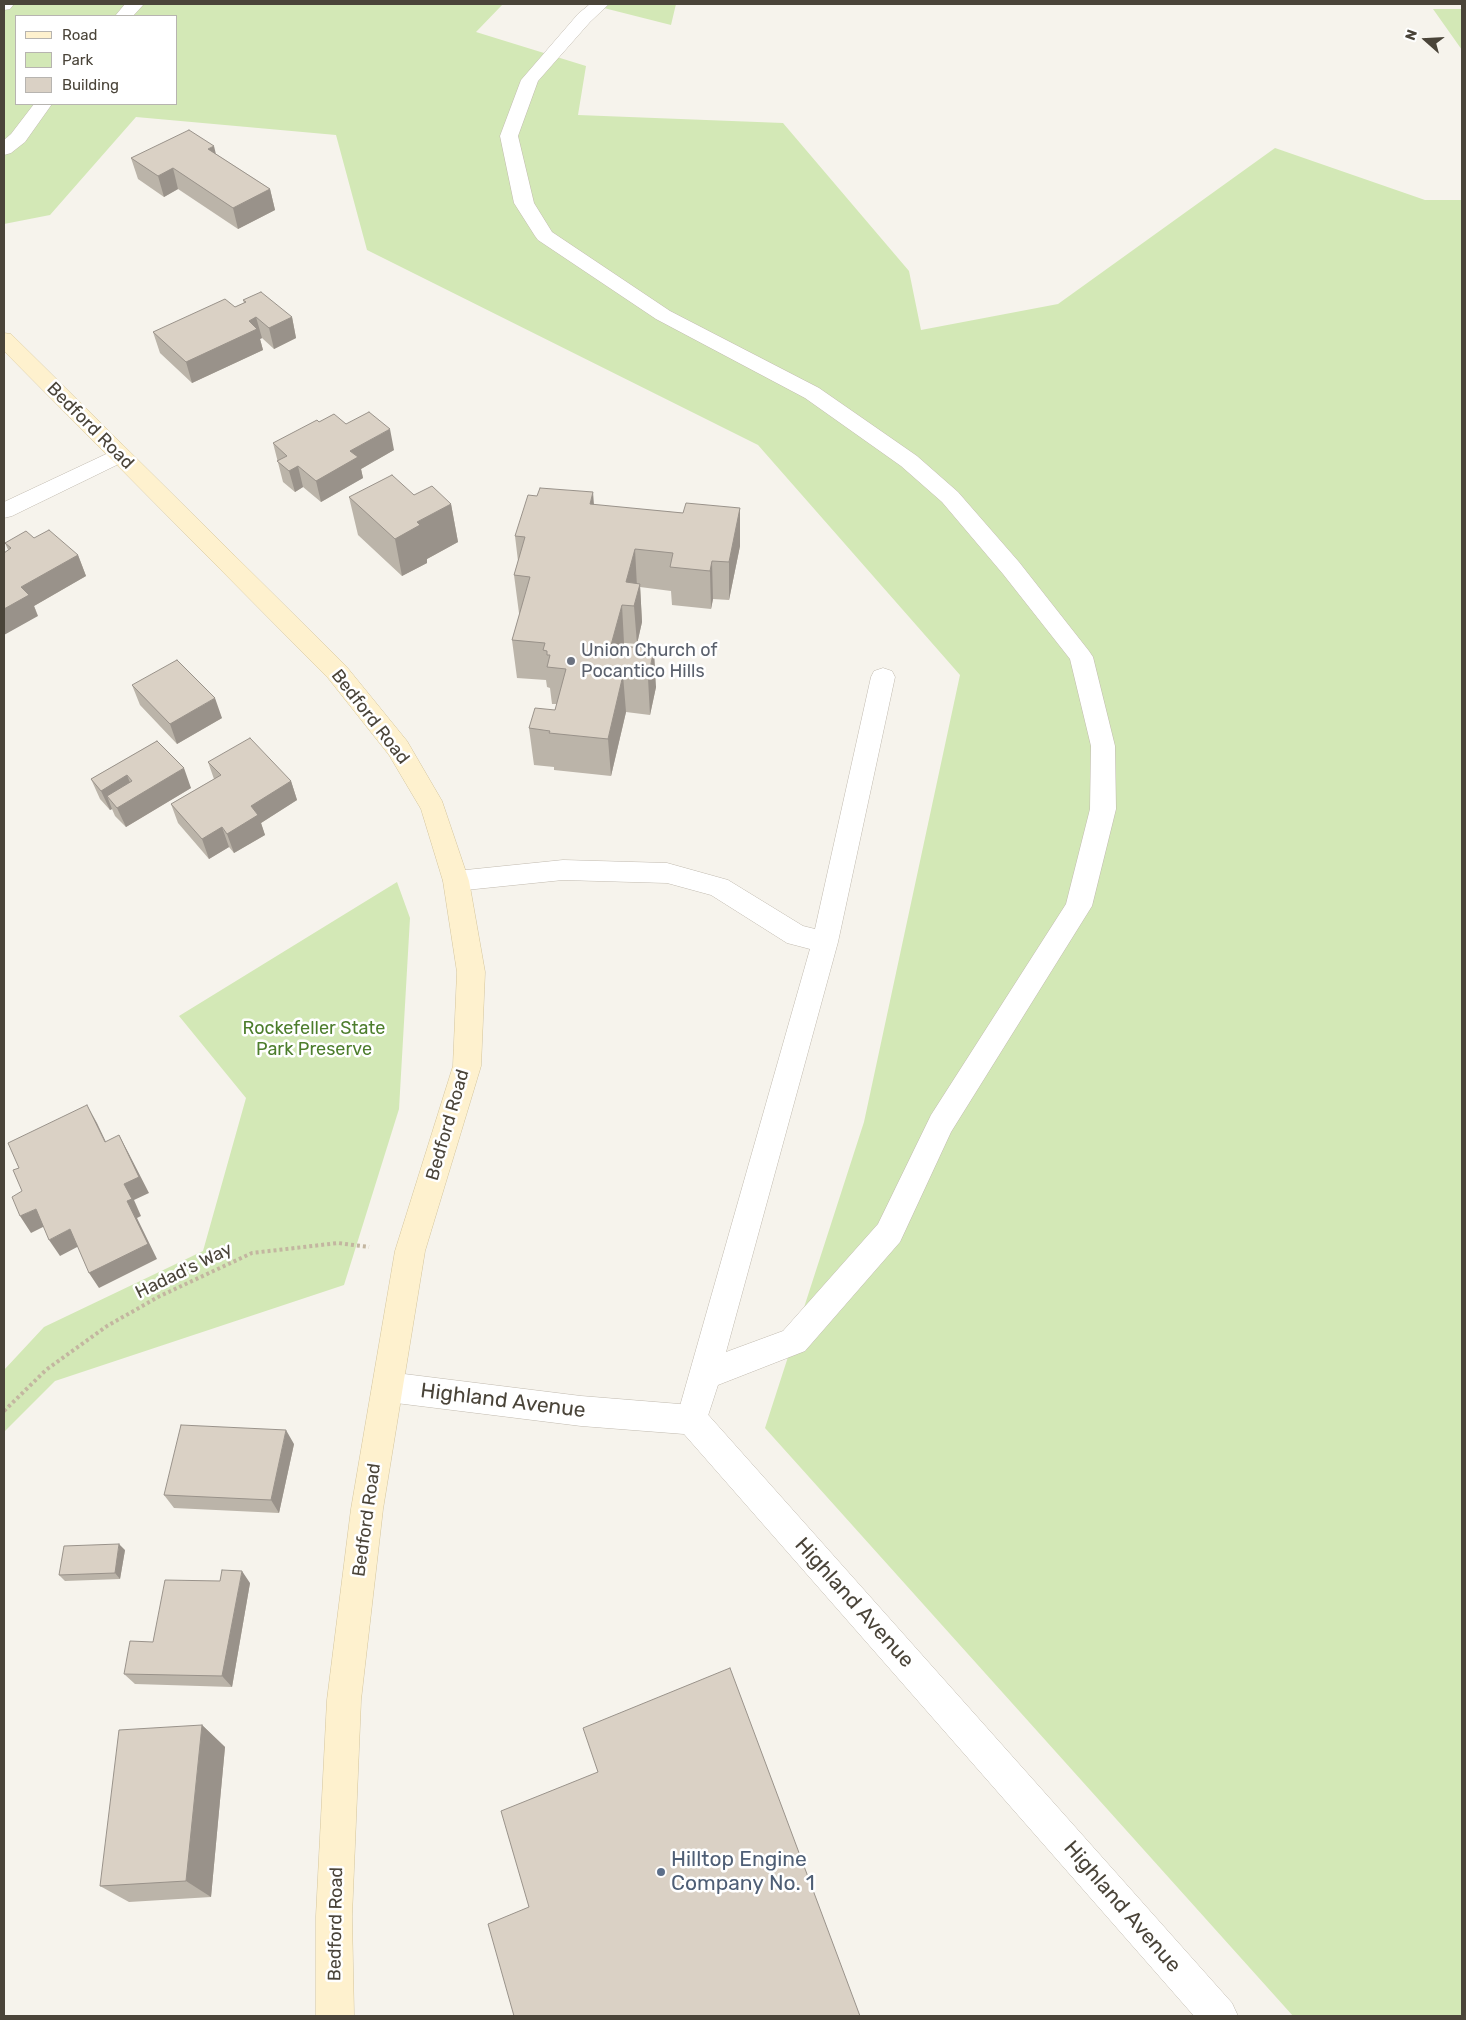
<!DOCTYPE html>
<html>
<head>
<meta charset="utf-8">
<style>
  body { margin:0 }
  #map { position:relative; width:1466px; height:2020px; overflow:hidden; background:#f6f3ec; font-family:Rubik,sans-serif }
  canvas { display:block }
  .frame { position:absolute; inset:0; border:5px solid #4a4439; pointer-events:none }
  .legend { position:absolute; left:15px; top:15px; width:162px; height:90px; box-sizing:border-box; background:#fff; border:1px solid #b7b4b0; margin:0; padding:6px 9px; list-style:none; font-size:15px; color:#4a4439 }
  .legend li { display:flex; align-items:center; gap:10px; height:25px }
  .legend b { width:25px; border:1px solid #b7b4b0 }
  .north { position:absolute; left:1401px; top:15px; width:50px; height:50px; -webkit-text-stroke:4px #fff; paint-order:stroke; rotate:289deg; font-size:14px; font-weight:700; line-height:20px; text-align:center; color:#4a4439 }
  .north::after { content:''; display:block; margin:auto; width:18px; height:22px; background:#4a4439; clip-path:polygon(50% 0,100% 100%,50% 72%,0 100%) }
</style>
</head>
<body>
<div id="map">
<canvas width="1466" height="2020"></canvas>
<div class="frame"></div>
<ul class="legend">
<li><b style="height:6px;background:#fef1ce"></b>Road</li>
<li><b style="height:14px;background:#d3e8b6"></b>Park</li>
<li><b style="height:14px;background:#dad1c5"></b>Building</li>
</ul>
<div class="north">N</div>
</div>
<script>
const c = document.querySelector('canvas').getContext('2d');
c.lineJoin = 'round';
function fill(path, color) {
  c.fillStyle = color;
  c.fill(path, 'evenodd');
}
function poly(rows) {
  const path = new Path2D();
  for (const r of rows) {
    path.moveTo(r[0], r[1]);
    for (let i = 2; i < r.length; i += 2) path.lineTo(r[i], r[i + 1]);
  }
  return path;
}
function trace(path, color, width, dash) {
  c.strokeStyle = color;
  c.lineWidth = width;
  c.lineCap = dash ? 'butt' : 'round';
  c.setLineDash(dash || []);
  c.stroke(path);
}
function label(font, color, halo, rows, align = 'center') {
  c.font = font + ' Rubik,sans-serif';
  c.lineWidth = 5;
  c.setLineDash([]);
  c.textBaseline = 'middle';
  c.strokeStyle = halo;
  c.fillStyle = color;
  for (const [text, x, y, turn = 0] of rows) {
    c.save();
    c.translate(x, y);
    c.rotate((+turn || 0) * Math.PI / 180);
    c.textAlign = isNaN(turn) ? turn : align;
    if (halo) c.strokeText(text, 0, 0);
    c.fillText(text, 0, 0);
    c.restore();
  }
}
fill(poly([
  [4,4,503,4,476,32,586,66,578,115,783,123,909,271,921,330,1058,304,1275,148,1425,200,1462,200,1462,2016,1293,2016,765,1428,864,1122,960,675,758,445,367,250,336,135,136,117,50,215,4,224],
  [16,16,176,16,176,104,16,104],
  [588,4,676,4,671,25],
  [1433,9,1462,9,1462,50],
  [397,882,410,918,399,1109,344,1285,55,1381,4,1432,4,1370,44,1327,203,1251,246,1098,179,1016]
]), '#d3e8b6');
const service = poly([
  [125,4,144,4,133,16,115,16,125,4],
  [590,4,609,4,590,22,538,81,518,136,534,203,552,232,670,311,819,388,917,456,958,492,1019,562,1089,651,1093,657,1115,746,1116,809,1092,906,951,1132,900,1242,805,1351,718,1385,703,1431,692,1435,681,1431,676,1420,810,949,787,943,711,895,667,883,563,880,456,891,447,888,443,881,447,874,456,871,563,860,667,863,728,880,803,926,815,929,871,677,874,671,883,668,892,671,895,677,838,942,726,1352,783,1331,878,1224,931,1115,1066,904,1090,809,1091,746,1070,659,1003,574,942,502,901,466,805,398,656,319,538,240,535,236,514,203,500,136,521,80,578,14,590,4],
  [34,104,52,104,25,142,11,153,4,155,4,140,11,134,34,104]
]);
const minor = poly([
  [4,4,14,4,10,9,4,10,4,4],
  [119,448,127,450,130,455,127,460,12,516,4,518,4,502,119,448],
  [388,1372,581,1396,692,1405,703,1409,1232,2003,1238,2016,1194,2016,684,1434,581,1426,388,1402,377,1397,372,1387,377,1377,388,1372]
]);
const secondary = poly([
  [4,333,11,334,346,666,407,741,442,801,469,881,485,972,481,1066,425,1251,383,1509,361,1700,352,1916,354,2016,316,2016,316,1916,327,1700,351,1509,395,1251,453,1066,457,972,443,881,421,809,389,755,328,678,4,351,4,333]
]);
trace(service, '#c1baaf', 1);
trace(minor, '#c1baaf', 1);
trace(secondary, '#d4c59d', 1);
trace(poly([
  [4,1411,46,1370,107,1326,160,1296,252,1253,338,1243,369,1247]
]), '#c3b6a0', 4, [3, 3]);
fill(service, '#fff');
fill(minor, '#fff');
fill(secondary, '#fef1ce');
fill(poly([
  [216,154,270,189,275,210,238,229,178,189,164,197,138,179,131,158],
  [243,300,292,317,296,338,274,349,262,338,260,339,263,350,192,383,160,353,153,332,235,307,244,303],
  [319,422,346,424,394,450,361,469,363,478,321,502,303,487,295,492,283,482,273,443],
  [349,497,451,504,458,542,427,559,427,563,402,576,358,535],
  [594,505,683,513,740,508,740,546,729,600,713,599,711,609,672,605,671,591,640,587,642,622,637,644,624,643,623,646,656,687,650,715,626,712,611,776,554,770,554,767,534,765,529,728,555,710,557,704,552,704,550,688,547,687,546,680,517,678,512,640,520,613,519,613,514,575,518,561,515,536],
  [34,538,78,555,86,576,34,606,38,616,5,543],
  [132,685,222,718,177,744,140,705],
  [157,741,191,788,126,827,115,816,112,809,110,810,100,799,91,779],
  [208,762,291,781,297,800,261,823,265,835,234,853,229,847,209,859,178,823,171,804,214,779],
  [294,1444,279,1513,174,1508,164,1495],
  [125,1550,120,1579,65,1581,59,1575],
  [250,1583,232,1687,135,1684,124,1674,153,1642],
  [202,1725,225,1747,211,1897,129,1902,100,1886]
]), '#bbb4a9');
fill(poly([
  [214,146,219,167,208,149],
  [173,168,178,189,164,197,158,176],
  [270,189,275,210,238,229,233,208],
  [256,317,262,338,260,339,263,350,192,383,186,362,249,321],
  [292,317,296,338,274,349,269,328],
  [390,429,394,450,361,469,363,478,321,502,316,481,350,451],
  [298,466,303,487,295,492,289,471],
  [593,492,596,531,590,504],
  [451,504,458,542,427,559,427,563,402,576,395,539,417,522],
  [740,508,740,546,729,600,729,562],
  [635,549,637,587,626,582],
  [78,555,86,576,34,606,38,616,4,635,4,609,21,587],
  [712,561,713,599,711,609,710,571],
  [640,584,642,622,637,644,634,606],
  [622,605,624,643,614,683,611,645],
  [654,649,656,687,650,715,648,678],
  [623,675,626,712,611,776,608,739],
  [215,698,222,718,177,744,170,724],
  [184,768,191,788,126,827,117,808],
  [127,775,135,795,107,796,112,809,110,810,101,791],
  [291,781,297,800,261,823,265,835,234,853,227,834,251,806],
  [222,827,229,847,209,859,202,839],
  [87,1105,97,1123,114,1159,105,1142],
  [119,1135,128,1152,149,1193,134,1200,141,1216,137,1218,157,1259,99,1288,89,1273,127,1201,124,1184],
  [36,1209,47,1225,31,1233,20,1216],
  [70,1229,81,1245,60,1256,49,1240],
  [286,1430,294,1444,279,1513,271,1500],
  [119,1544,125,1550,120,1579,115,1573],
  [242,1571,250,1583,232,1687,222,1676],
  [202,1725,225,1747,211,1897,186,1881]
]), '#99928a');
const building = poly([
  [189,130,214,146,208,149,270,189,233,208,173,168,158,176,131,158,189,130],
  [261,292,292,317,269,328,256,317,249,321,257,329,186,362,153,332,225,299,235,307,246,302,243,300,261,292],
  [369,412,390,429,350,451,358,457,316,481,298,466,289,471,277,461,287,456,273,443,317,420,319,422,334,414,346,424,369,412],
  [392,475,414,495,432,486,451,504,417,522,420,525,395,539,349,497,392,475],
  [540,488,593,492,590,504,683,513,686,503,740,508,729,562,712,561,710,571,670,567,673,553,635,549,626,582,640,584,634,606,622,605,611,645,654,649,648,678,623,675,608,739,549,733,550,731,529,728,535,708,555,710,566,669,547,667,550,655,547,655,547,651,543,650,545,643,512,640,530,577,514,575,525,537,515,536,528,495,537,496,540,488],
  [49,530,78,555,21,587,29,595,4,609,4,553,11,548,5,543,26,531,34,538,49,530],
  [177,660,215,698,170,724,132,685,177,660],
  [250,738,291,781,251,806,258,815,227,834,222,827,202,839,171,804,221,775,208,762,250,738],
  [157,741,184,768,117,808,107,796,132,781,127,775,101,791,91,779,157,741],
  [87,1105,105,1142,119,1135,139,1177,124,1184,132,1199,127,1201,148,1244,89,1273,70,1229,49,1240,36,1209,20,1216,12,1197,22,1191,13,1170,19,1168,8,1143,87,1105],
  [181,1425,286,1430,271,1500,164,1495,181,1425],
  [119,1544,115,1573,59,1575,64,1546,119,1544],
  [222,1570,242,1571,222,1676,124,1674,130,1641,153,1642,165,1580,220,1581,222,1570],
  [730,1668,860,2016,514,2016,488,1924,529,1907,501,1811,598,1772,583,1728,730,1668],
  [202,1725,186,1881,100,1886,119,1730,202,1725]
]);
fill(building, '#dad1c5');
trace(building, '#99928a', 1);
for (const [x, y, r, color] of [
  [571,661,5,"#6b7280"],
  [661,1872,5,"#5c6f8a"]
]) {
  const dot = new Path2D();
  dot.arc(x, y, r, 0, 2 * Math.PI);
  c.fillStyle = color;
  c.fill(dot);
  trace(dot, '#fff', 2);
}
label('18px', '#4a4439', '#fff', [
  ["Bedford Road",90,426,45],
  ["Bedford Road",370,717,52],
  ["Bedford Road",448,1125,-74],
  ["Hadad's Way",184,1271,-26],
  ["Bedford Road",367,1520,-82],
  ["Bedford Road",336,1924,-89]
]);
label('18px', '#5b616d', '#fff', [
  ["Union Church of",581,651],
  ["Pocantico Hills",581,672]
], 'left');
label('18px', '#4c7d2c', '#fff', [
  ["Rockefeller State",314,1029],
  ["Park Preserve",314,1050]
]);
label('21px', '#4a4439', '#fff', [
  ["Highland Avenue",503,1401,7],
  ["Highland Avenue",854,1603,48],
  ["Highland Avenue",1122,1907,49]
]);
label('21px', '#4e5e75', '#fff', [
  ["Hilltop Engine",671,1860],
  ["Company No. 1",671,1884]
], 'left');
</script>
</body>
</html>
